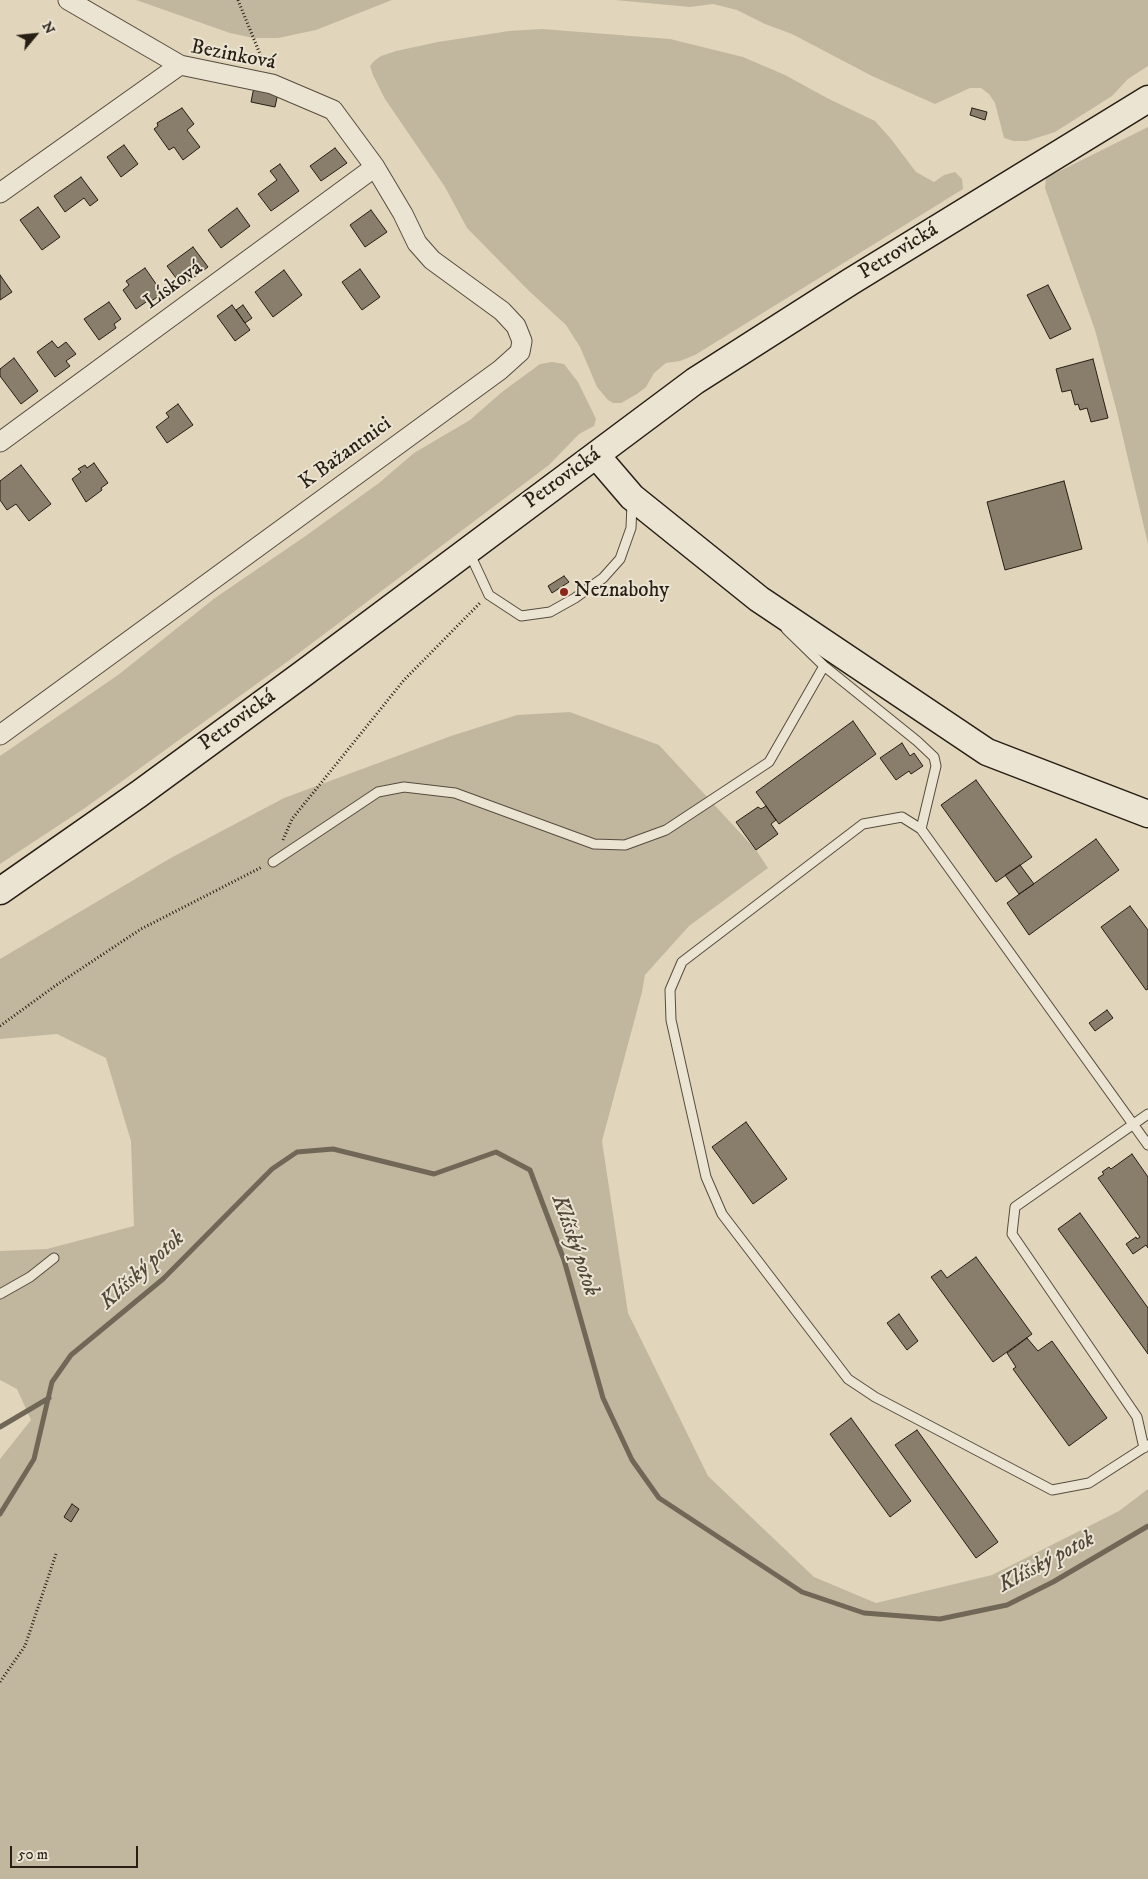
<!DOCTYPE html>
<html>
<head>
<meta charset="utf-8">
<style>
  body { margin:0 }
  #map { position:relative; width:1148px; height:1879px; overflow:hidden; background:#e1d6bb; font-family:"IM FELL DW Pica",serif }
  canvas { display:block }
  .north { position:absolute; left:10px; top:10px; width:50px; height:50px; -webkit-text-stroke:4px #ece4d3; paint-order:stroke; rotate:62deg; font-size:14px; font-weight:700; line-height:20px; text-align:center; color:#271e14 }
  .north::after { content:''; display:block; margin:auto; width:18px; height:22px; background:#271e14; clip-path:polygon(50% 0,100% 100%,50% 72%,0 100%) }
  .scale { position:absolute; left:10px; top:1846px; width:128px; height:22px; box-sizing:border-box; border:2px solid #271e14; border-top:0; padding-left:6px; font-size:15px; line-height:18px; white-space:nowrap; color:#271e14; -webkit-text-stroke:4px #ece4d3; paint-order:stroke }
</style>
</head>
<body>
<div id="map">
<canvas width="1148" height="1879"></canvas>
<div class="north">N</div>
<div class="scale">50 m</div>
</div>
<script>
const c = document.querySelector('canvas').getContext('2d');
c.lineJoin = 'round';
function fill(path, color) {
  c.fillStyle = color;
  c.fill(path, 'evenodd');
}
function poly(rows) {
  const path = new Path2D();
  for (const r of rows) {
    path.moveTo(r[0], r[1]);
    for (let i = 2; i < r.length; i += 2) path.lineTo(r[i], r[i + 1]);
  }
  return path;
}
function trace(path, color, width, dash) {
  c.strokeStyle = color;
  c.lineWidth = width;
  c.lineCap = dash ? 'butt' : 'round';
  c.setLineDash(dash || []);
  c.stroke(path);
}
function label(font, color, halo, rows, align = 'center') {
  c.font = font + ' "IM FELL DW Pica",serif';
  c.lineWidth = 4;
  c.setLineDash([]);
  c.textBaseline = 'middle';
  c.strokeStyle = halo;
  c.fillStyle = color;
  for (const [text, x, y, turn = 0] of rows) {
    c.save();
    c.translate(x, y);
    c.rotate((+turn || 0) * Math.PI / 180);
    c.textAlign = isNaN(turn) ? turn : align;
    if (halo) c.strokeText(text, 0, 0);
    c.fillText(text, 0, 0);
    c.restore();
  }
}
fill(poly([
  [136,0,392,0,316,30,278,38,253,38,230,33],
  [615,0,1148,0,1148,66,1128,79,1112,96,1055,132,1027,141,1014,141,1004,138,995,103,989,94,981,88,970,88,935,104,872,76,792,34,765,24,737,10,713,4,690,7],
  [542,29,670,39,743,57,785,75,827,98,875,121,891,139,916,172,934,182,944,175,955,172,962,179,963,189,695,355,680,361,666,363,654,373,646,387,637,394,621,403,613,403,608,400,597,387,580,347,566,325,529,291,467,228,445,187,385,99,373,75,370,66,374,61,381,56,396,51,438,42,509,31],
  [1148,127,1148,544,1117,412,1095,330,1045,188,1046,178],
  [552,362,564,364,578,382,596,419,594,426,579,434,549,465,291,659,85,808,0,864,0,756,118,675,215,598,307,535,379,483,414,453,470,420,502,392,540,364],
  [570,712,659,745,756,850,768,868,689,926,645,975,642,992,602,1141,628,1313,708,1476,814,1577,876,1603,992,1575,1119,1511,1148,1489,1148,1879,0,1879,0,1459,31,1420,17,1389,0,1380,0,1251,47,1249,134,1226,131,1141,106,1058,57,1034,0,1039,0,959,169,859,284,798,451,736,517,715]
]), '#c1b79f');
trace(poly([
  [0,1427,49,1398],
  [0,1514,34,1459,52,1382,71,1355,163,1279,272,1169,297,1152,333,1149,434,1174,496,1152,530,1170,564,1260,603,1398,632,1460,659,1498,802,1592,864,1613,940,1619,1007,1605,1053,1582,1148,1526]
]), '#716756', 5);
const building = poly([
  [254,87,278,93,275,107,251,102,254,87],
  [182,108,194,124,187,130,200,147,183,160,174,147,169,150,154,129,158,126,157,123,182,108],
  [972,108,987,112,985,120,970,115,972,108],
  [124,145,138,164,121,177,107,157,124,145],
  [335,148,347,163,321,181,310,166,335,148],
  [280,164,299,191,271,211,258,194,277,180,270,171,280,164],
  [81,177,98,200,90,206,84,198,65,212,54,196,81,177],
  [38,207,60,237,42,250,20,220,38,207],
  [237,208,250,226,221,248,208,230,237,208],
  [371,210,387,232,365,247,350,225,371,210],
  [193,247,208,267,182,286,167,266,193,247],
  [145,268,161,291,158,293,160,295,150,302,149,300,136,309,123,290,129,285,126,281,145,268],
  [360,269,380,297,362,310,342,282,360,269],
  [284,270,302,295,273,317,255,292,284,270],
  [0,275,12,292,0,300,0,275],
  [1048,285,1071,329,1050,339,1027,295,1048,285],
  [109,302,121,319,114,324,116,328,99,340,84,319,109,302],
  [232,305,250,330,235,341,217,316,232,305],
  [243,305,252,318,245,323,236,310,243,305],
  [52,341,58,348,66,342,76,354,66,361,70,366,55,377,37,352,52,341],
  [14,358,38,391,21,404,0,376,0,369,14,358],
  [1093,359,1108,418,1091,422,1087,408,1080,410,1078,404,1075,405,1071,390,1062,392,1056,369,1093,359],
  [178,404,193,425,167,443,156,427,169,417,166,413,178,404],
  [94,463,108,483,101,488,102,490,86,502,72,479,81,472,78,469,85,465,87,468,94,463],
  [21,465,51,504,29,521,16,504,7,510,0,500,0,481,21,465],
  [1064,481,1082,549,1005,570,987,502,1064,481],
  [564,576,569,582,552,593,548,586,564,576],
  [853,721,876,754,779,824,756,792,853,721],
  [902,743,910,756,914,753,923,766,911,774,909,771,896,780,880,758,902,743],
  [976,780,1032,857,996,882,941,805,976,780],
  [766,806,776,820,771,824,778,834,756,850,736,822,758,807,761,809,766,806],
  [1096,839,1119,870,1029,935,1007,903,1096,839],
  [1020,865,1034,884,1019,894,1005,875,1020,865],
  [1130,906,1148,930,1148,989,1146,990,1101,927,1130,906],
  [1107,1010,1113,1018,1095,1031,1089,1023,1107,1010],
  [746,1122,787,1179,753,1204,712,1147,746,1122],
  [1132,1154,1148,1177,1148,1248,1146,1245,1133,1254,1126,1244,1136,1237,1137,1239,1140,1237,1098,1178,1104,1174,1102,1172,1109,1167,1111,1169,1132,1154],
  [1080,1213,1148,1308,1148,1354,1058,1229,1080,1213],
  [976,1257,1032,1334,993,1362,931,1277,941,1270,947,1278,976,1257],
  [899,1314,918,1341,907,1350,887,1323,899,1314],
  [1027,1338,1038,1351,1052,1341,1107,1418,1069,1446,1013,1369,1016,1367,1007,1353,1027,1338],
  [851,1418,911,1501,890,1517,830,1434,851,1418],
  [917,1430,998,1542,976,1558,895,1445,917,1430],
  [72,1504,79,1509,71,1522,64,1517,72,1504]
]);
fill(building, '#887e6b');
trace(building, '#271e14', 1);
const lane = poly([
  [469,552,489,595,521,616,550,612,575,598,603,578,620,559,631,528,632,503],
  [786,629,824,666,917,741,934,757,936,766,921,829],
  [273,862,378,792,404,787,455,793,594,844,625,845,666,830,769,762,824,666],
  [1148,1145,921,829,902,817,863,824,682,962,670,990,671,1020,706,1177,722,1214,848,1379,875,1397,1052,1490,1089,1483,1148,1445],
  [0,1294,30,1277,54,1258],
  [1144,1448,1137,1417,1012,1234,1015,1207,1148,1114]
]);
const street = poly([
  [68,0,180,65],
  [0,193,180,65,272,84,333,110,375,167,403,214,417,243,432,260,502,311,516,326,522,341,520,352,500,370,0,735],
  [0,442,375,167]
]);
const secondary = poly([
  [596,455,632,497,759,599,987,752,1148,814],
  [0,891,139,794,304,673,695,381,850,282,1148,99]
]);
trace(lane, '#564c3e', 11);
trace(street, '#564c3e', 21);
trace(secondary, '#271e14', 29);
trace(poly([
  [238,0,264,64],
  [283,840,292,819,404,680,481,602],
  [0,1026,55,986,141,929,262,867],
  [0,1682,25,1646,56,1554]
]), '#271e14', 3, [1, 2.5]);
trace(lane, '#ece4d3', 9);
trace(street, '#ece4d3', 19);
trace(secondary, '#ece4d3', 26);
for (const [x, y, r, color] of [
  [564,592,5,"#8f2418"]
]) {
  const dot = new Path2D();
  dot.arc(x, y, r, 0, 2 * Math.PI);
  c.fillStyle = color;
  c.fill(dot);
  trace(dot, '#ece4d3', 2);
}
label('21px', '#271e14', '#ece4d3', [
  ["Bezinková",233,56,11],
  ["Petrovická",899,252,-32],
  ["Lísková",174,286,-36],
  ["K Bažantnici",346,454,-36],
  ["Petrovická",563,479,-36],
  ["Petrovická",238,721,-36]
]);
label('21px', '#271e14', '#ece4d3', [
  ["Neznabohy",574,592]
], 'left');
label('italic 22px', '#52483a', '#ece4d3', [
  ["Klíšský potok",574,1246,71],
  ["Klíšský potok",143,1271,-42],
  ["Klíšský potok",1047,1563,-28]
]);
</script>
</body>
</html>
